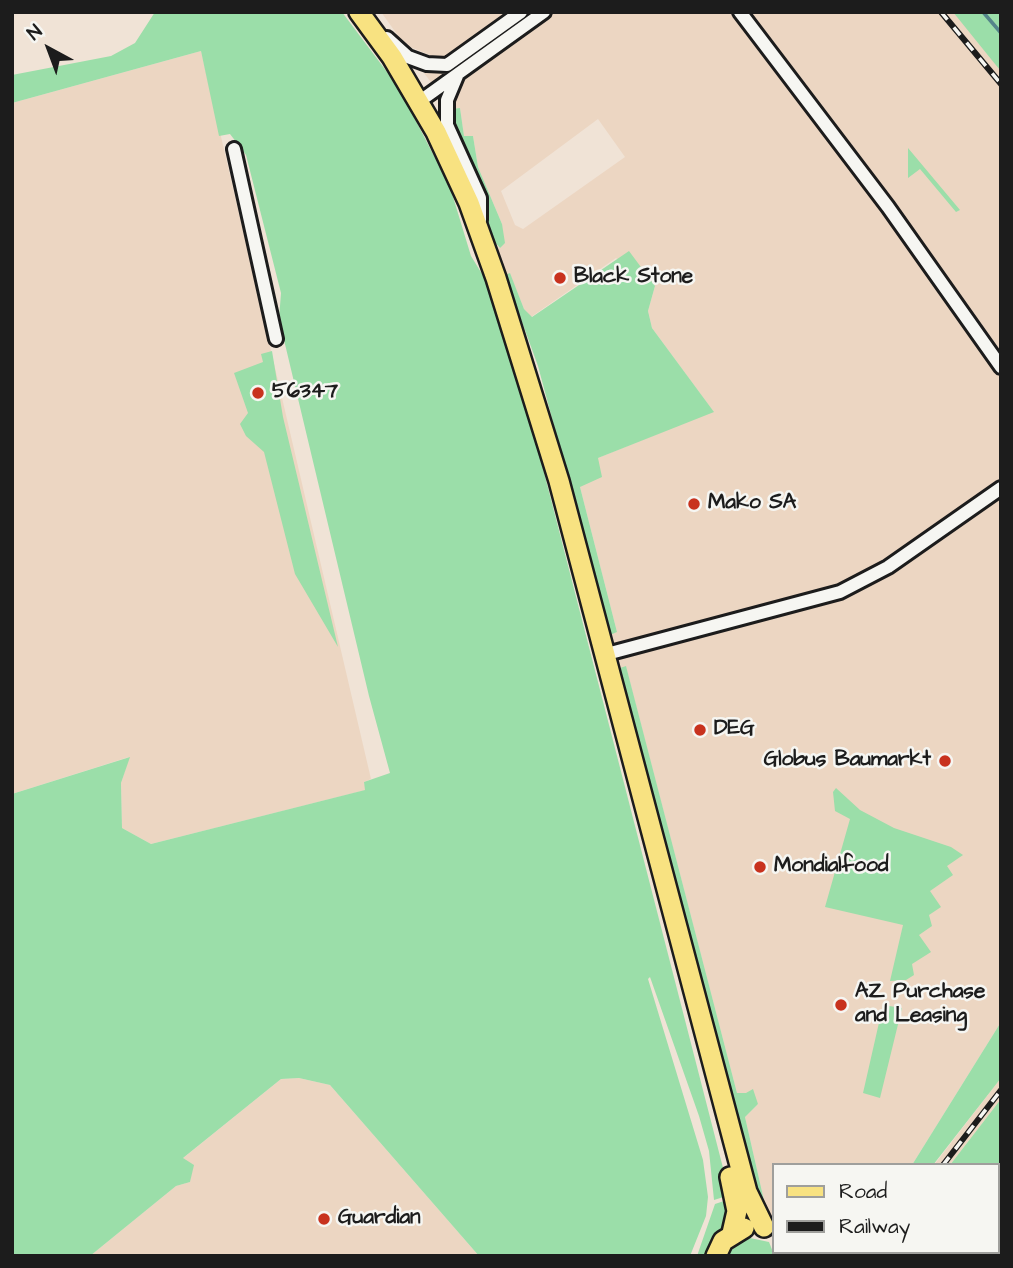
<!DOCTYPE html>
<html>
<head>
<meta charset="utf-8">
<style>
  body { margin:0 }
  #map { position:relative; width:1013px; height:1268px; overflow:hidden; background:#f0e3d6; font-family:"Architects Daughter",sans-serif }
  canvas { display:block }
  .frame { position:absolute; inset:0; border:14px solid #1c1c1c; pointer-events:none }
  .legend { position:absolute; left:772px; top:1163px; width:228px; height:91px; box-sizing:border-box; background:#f6f6f2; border:2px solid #9f9f9c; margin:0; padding:9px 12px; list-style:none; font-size:21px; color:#1c1c1c }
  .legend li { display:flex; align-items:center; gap:14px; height:35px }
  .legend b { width:35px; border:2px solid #9f9f9c }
  .north { position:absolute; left:14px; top:14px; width:70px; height:70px; -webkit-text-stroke:5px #f6f6f2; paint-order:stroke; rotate:319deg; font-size:19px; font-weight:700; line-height:28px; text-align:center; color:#1c1c1c }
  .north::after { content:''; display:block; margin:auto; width:24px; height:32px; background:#1c1c1c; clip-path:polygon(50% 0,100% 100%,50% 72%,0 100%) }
</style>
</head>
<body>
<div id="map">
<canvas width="1013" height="1268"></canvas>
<div class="frame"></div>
<ul class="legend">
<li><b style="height:9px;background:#f8e281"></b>Road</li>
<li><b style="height:9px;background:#1c1c1c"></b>Railway</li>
</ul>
<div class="north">N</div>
</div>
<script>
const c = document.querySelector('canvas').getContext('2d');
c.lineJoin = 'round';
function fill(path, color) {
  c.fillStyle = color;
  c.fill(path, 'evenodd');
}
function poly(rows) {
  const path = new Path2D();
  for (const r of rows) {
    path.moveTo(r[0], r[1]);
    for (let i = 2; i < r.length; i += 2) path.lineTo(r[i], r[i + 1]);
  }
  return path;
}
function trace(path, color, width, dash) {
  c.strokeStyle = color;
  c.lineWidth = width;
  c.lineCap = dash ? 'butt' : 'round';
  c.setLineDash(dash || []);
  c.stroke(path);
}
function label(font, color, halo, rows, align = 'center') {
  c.font = font + ' "Architects Daughter",sans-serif';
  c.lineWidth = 5;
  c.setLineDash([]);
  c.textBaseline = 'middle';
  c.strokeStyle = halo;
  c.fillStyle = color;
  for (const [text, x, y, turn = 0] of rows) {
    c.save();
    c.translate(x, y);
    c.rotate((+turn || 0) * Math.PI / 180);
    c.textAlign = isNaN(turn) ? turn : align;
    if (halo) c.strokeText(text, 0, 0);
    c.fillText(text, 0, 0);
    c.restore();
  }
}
fill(poly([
  [381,12,1001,12,1001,1022,912,1165,773,1165,773,1221,768,1218,745,1117,758,1104,754,1097,737,1093,626,667,607,672,598,638,617,632,580,487,598,458,713,411,652,328,648,311,655,286,616,258,531,317,524,309,510,274,505,275,496,246,500,248,502,224,478,167,473,136,464,137,460,108,451,109,424,73,430,55,410,47,399,37],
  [598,119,625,157,523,229,515,225,501,191],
  [201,51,371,779,364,782,366,790,151,844,122,828,121,783,129,757,12,794,12,103],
  [299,1078,330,1085,479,1256,90,1256,176,1186,190,1182,193,1165,182,1159,281,1079],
  [1001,1078,1001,1099,950,1165,934,1165],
  [997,1173,1001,1173,1001,1256,951,1256,961,1252,997,1252]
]), '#ecd6c2');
fill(poly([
  [155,12,342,12,399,88,450,187,471,256,487,282,529,414,730,1195,714,1200,709,1151,699,1116,650,977,648,979,703,1160,708,1197,706,1216,690,1256,479,1256,330,1085,299,1078,281,1079,183,1158,194,1165,190,1182,176,1186,90,1256,12,1256,12,794,130,757,121,783,122,828,151,844,365,790,364,782,390,773,369,696,279,319,281,293,246,155,230,134,219,136,201,51,12,103,12,75,111,56,135,43],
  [953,12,1001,12,1001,71,995,64],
  [460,108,464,136,473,136,478,167,502,224,505,243,500,248,492,239,483,197,452,125,451,109],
  [908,148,960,210,956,212,920,169,908,178],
  [629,251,655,286,648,311,652,328,714,412,598,458,602,477,580,487,617,632,610,635,538,366,505,275,510,273,524,309,532,317],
  [272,351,283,417,338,647,295,574,264,452,246,436,240,424,248,413,234,373,263,362,261,354],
  [626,666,737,1093,746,1093,753,1089,758,1104,745,1117,768,1218,755,1190,617,669],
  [836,788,860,810,894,828,951,847,963,855,947,866,953,875,930,891,941,907,929,915,932,926,919,935,931,952,912,964,914,975,906,980,890,981,903,925,825,907,850,819,835,811,833,792],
  [883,1005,902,1008,880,1098,863,1093],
  [1001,1022,1001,1078,933,1165,912,1165],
  [1001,1099,1001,1173,997,1173,997,1165,950,1165],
  [727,1200,732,1216,708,1256,697,1256,715,1204],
  [750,1238,769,1242,773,1252,779,1256,728,1256,733,1247]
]), '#9bdea9');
trace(poly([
  [983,12,1001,33]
]), '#54858a', 3.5);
const minor = poly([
  [740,12,888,207,1001,367],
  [387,38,408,57,427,64,447,65,521,12],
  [457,76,447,100,447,125,480,198,480,220],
  [420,101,544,12],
  [234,149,276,339],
  [603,655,840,592,888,567,1001,488]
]);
const primary = poly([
  [359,12,392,57,436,132,469,203,496,278,559,481,747,1192,764,1227],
  [730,1177,737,1211,732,1233],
  [792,1252,793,1256],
  [716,1256,723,1241,744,1228]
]);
trace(minor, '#1c1c1c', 18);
trace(primary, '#1c1c1c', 24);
trace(minor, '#f6f6f2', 12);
trace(primary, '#f8e281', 19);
const rail = poly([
  [941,12,1001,84],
  [943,1165,1001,1090],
  [890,1256,892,1252]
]);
trace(rail, '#1c1c1c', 6);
trace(rail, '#f6f6f2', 3.5, [10]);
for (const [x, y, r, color] of [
  [560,278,7,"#c8321e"],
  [258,393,7,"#c8321e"],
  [694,504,7,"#c8321e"],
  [700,730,7,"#c8321e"],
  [945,761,7,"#c8321e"],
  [760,867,7,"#c8321e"],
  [841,1005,7,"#c8321e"],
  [324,1219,7,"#c8321e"]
]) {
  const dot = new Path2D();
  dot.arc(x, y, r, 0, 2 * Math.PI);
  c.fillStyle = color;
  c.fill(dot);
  trace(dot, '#f6f6f2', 2.5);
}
label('bold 21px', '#1c1c1c', '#f6f6f2', [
  ["Black Stone",574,278],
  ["56347",272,393],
  ["Mako SA",708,504],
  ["DEG",714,730],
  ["Globus Baumarkt",931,761,"right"],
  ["Mondialfood",774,867],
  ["AZ Purchase",855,993],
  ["and Leasing",855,1017],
  ["Guardian",338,1219]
], 'left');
</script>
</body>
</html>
